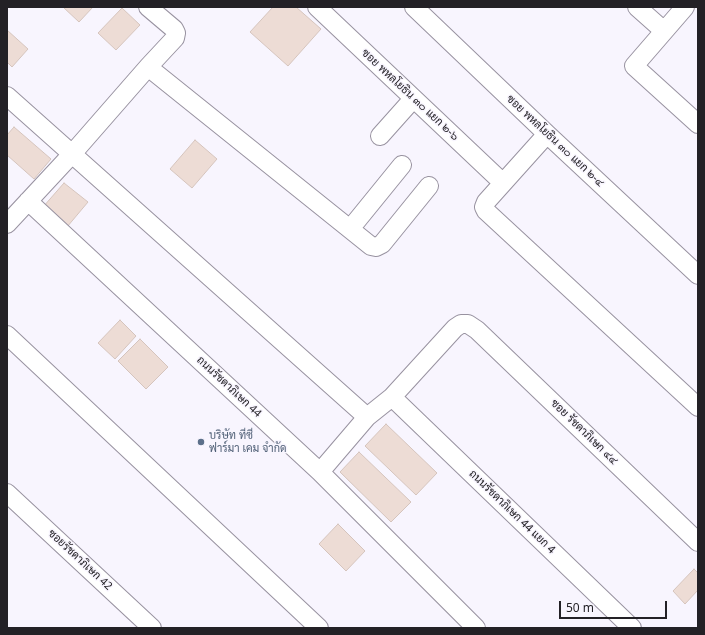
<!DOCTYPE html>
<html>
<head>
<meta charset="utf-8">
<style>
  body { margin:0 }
  #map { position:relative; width:705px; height:635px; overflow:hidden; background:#f8f5fe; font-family:"Noto Sans",sans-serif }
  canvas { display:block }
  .frame { position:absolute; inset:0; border:8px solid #232126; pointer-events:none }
  .scale { position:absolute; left:559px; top:601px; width:108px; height:18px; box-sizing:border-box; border:2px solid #232126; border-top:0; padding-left:5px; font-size:12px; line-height:14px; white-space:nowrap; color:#232126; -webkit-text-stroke:3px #f8f5fe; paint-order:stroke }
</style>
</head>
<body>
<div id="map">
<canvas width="705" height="635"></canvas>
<div class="frame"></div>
<div class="scale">50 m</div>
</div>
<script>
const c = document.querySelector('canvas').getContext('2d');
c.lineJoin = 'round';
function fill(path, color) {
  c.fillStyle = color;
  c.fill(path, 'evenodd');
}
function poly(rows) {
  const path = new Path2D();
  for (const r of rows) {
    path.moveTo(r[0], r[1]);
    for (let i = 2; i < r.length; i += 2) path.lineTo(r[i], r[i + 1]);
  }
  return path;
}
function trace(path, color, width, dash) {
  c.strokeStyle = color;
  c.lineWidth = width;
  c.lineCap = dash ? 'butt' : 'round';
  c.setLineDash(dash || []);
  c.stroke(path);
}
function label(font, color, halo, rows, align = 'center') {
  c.font = font + ' "Noto Sans",Sarabun,sans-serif';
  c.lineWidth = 3;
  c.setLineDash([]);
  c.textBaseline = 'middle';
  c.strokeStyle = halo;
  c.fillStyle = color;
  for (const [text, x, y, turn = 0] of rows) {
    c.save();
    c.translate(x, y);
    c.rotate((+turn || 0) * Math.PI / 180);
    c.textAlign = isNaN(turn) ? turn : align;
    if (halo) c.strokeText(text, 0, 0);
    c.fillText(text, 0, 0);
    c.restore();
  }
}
const building = poly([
  [63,7,93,7,79,22,63,7],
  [273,7,296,7,321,29,288,66,250,32,273,7],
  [122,8,140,25,116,50,98,33,122,8],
  [7,30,28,49,12,67,7,62,7,30],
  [14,127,51,159,34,179,7,155,7,135,14,127],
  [195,140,217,159,192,188,170,169,195,140],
  [64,183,88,202,67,227,43,207,64,183],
  [120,320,136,336,115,359,98,343,120,320],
  [140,339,168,367,146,389,118,361,140,339],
  [386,424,437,473,416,495,365,446,386,424],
  [359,452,411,502,391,522,340,472,359,452],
  [338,524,365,551,346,571,319,544,338,524],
  [694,569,698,573,698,590,685,604,673,591,694,569]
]);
fill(building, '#eddcd5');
trace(building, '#d5c4bd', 1);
const minor = poly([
  [317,7,503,183],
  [414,7,547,134,698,275],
  [637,7,664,31],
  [685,7,634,66,698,124],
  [148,67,175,38,176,33,174,29,148,7],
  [7,96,367,417],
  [547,134,486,202,484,207,486,211,698,407],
  [380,136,413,99],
  [28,201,320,472,476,628],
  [7,224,72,154,148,67,371,246,376,247,382,244,429,186],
  [350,229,402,165],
  [7,335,319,628],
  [392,397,632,628],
  [320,472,367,417,392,397,455,328,461,324,468,324,477,330,698,542],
  [7,493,152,628]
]);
trace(minor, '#9892a0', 20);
trace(minor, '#fff', 18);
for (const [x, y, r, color] of [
  [201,442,4,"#5c6f8a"]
]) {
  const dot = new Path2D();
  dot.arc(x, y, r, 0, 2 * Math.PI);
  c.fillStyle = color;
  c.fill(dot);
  trace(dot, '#f8f5fe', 1.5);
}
label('11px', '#232126', '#f8f5fe', [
  ["ซอย พหลโยธิน ๓๐ แยก ๒-๖",410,95,43],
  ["ซอย พหลโยธิน ๓๐ แยก ๒-๔",555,141,43],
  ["ถนนรัชดาภิเษก 44",229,387,43],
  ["ซอย รัชดาภิเษก ๔๔",584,432,44],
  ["ถนนรัชดาภิเษก 44 แยก 4",512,512,44],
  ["ซอยรัชดาภิเษก 42",80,560,43]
]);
label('11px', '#4e5e75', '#f8f5fe', [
  ["บริษัท ทีซี",209,436],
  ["ฟาร์มา เคม จำกัด",209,449]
], 'left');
</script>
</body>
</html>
